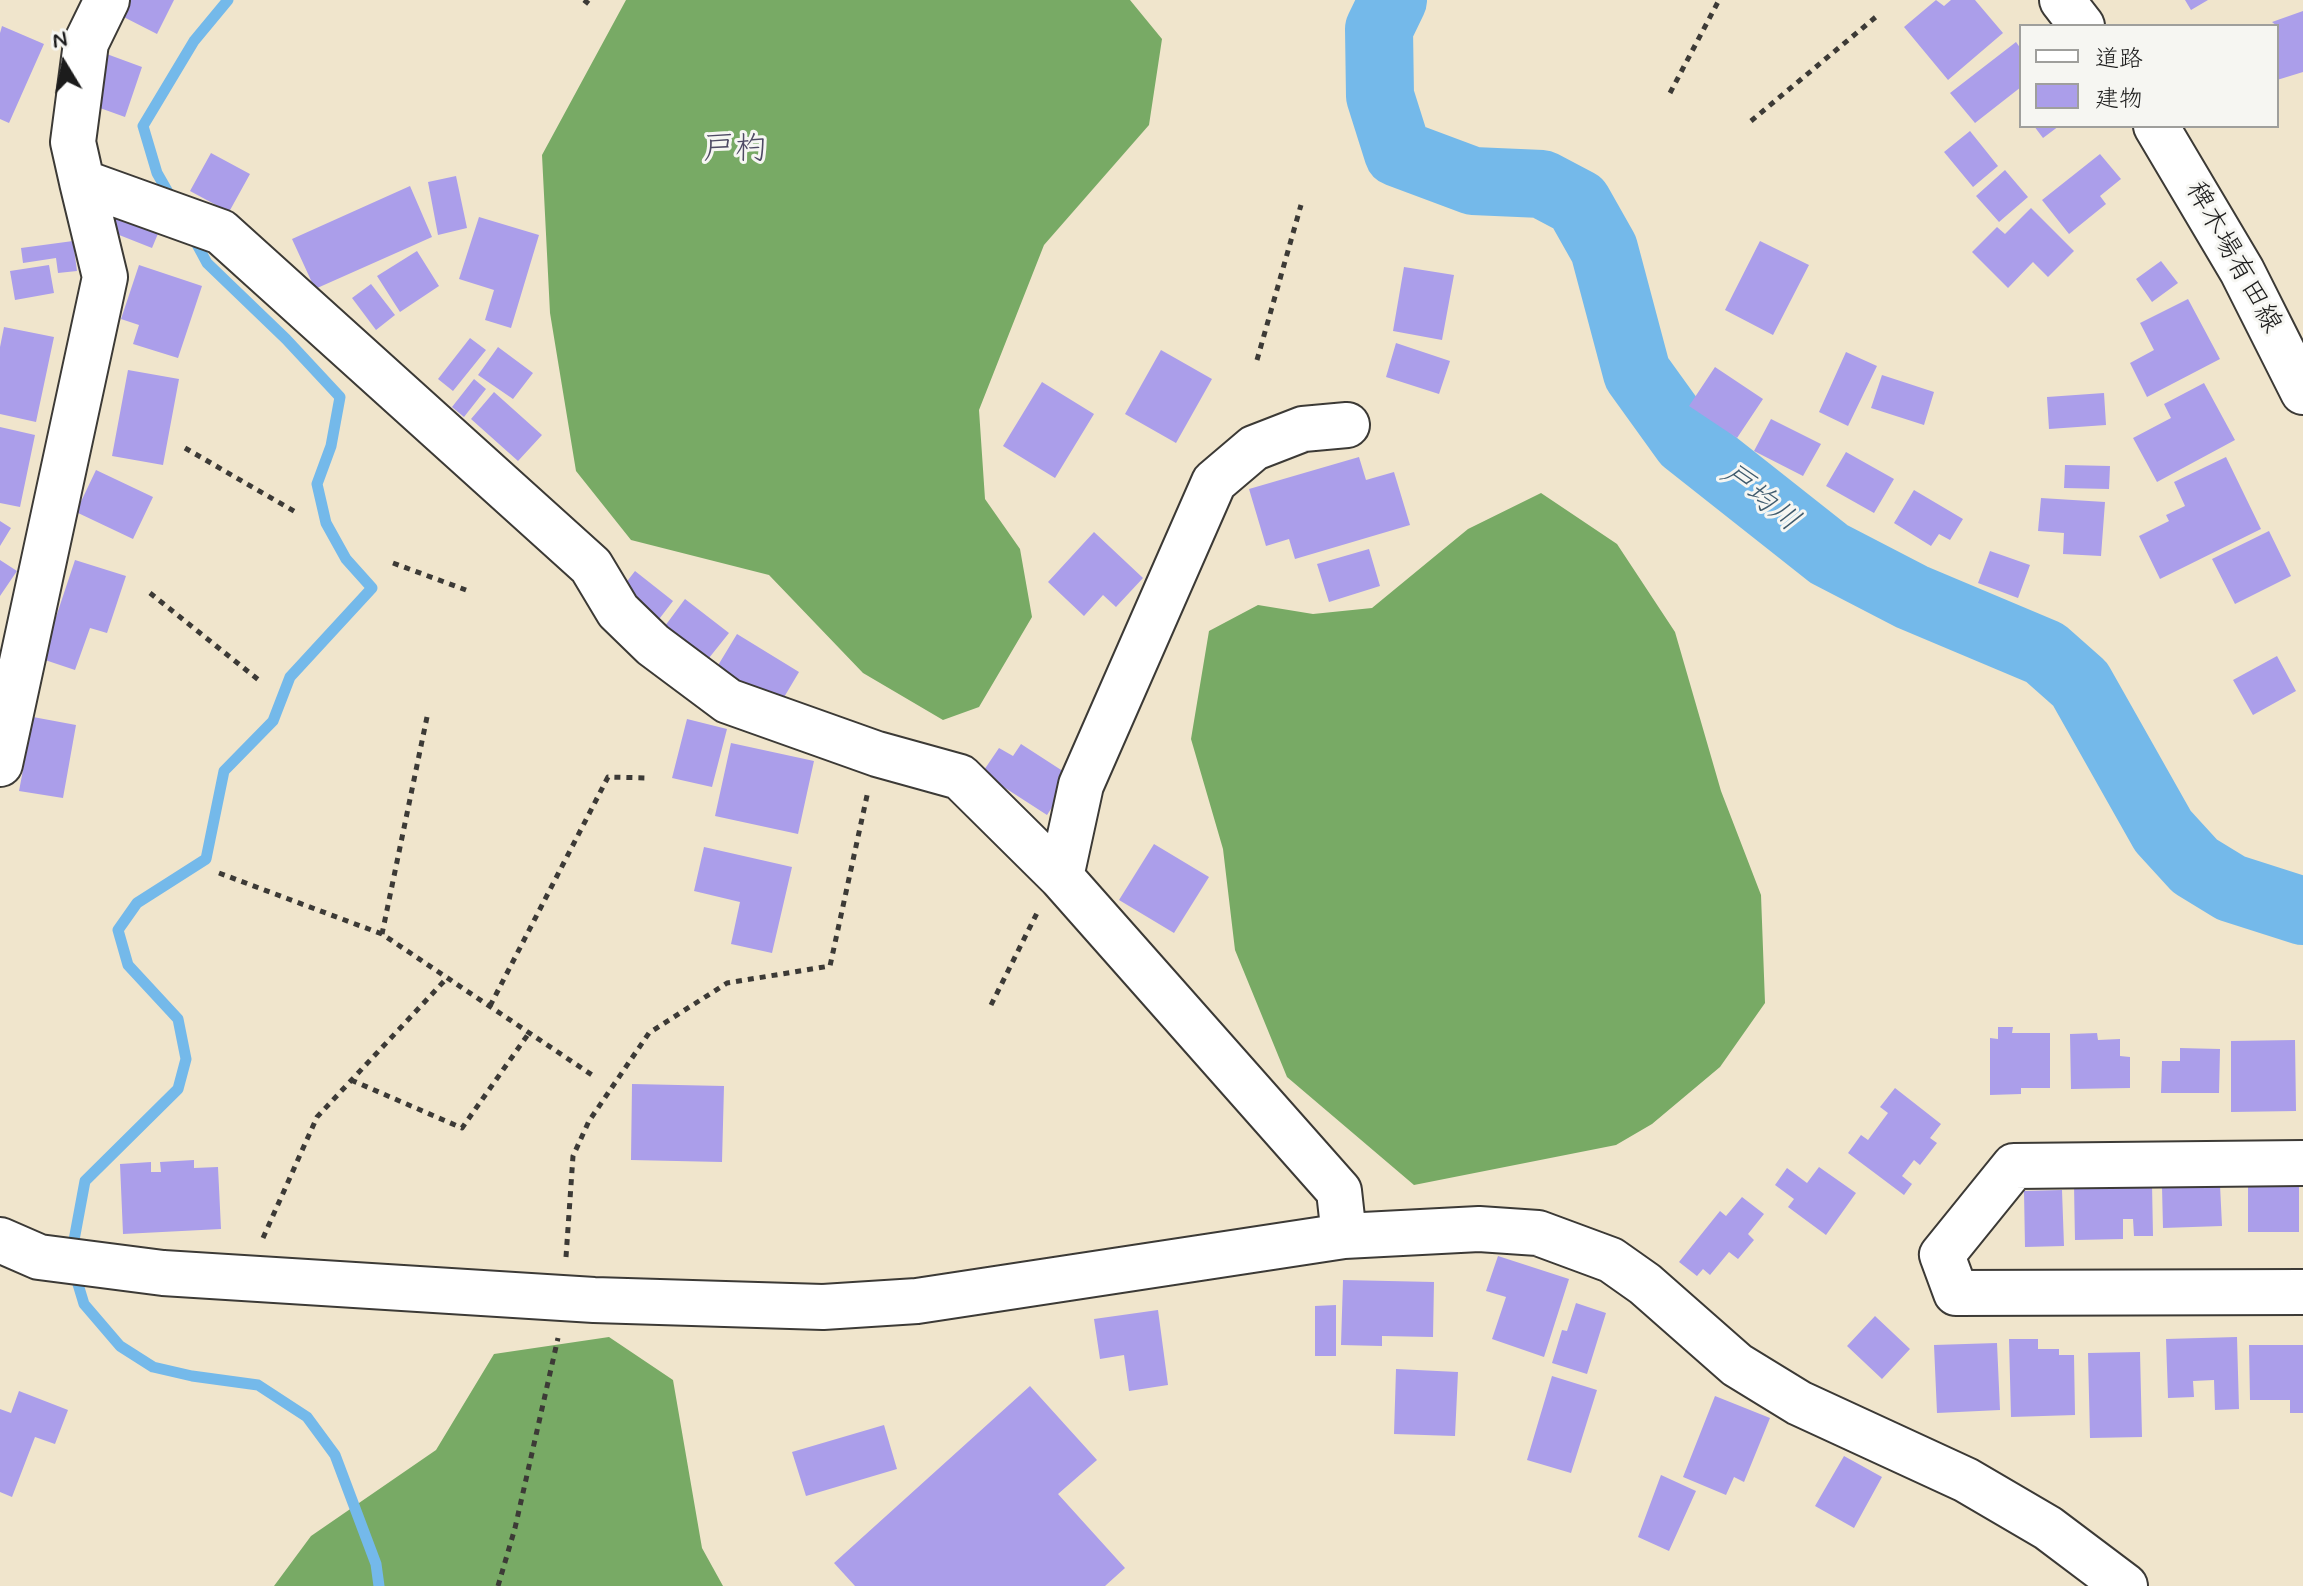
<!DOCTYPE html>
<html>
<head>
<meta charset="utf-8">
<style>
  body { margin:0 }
  #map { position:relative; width:2303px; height:1586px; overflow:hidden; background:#f0e5cc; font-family:Mynerve,"Klee One",sans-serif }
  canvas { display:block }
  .legend { position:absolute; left:2019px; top:24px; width:260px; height:104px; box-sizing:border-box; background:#f6f6f2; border:2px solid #9f9f9c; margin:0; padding:10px 14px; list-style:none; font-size:24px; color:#1c1c1c }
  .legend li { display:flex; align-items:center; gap:16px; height:40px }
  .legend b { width:40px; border:2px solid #9f9f9c }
  .north { position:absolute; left:24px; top:24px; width:80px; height:80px; -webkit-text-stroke:6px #f6f6f2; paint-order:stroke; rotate:350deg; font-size:22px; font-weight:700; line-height:32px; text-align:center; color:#1c1c1c }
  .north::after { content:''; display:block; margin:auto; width:28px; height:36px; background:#1c1c1c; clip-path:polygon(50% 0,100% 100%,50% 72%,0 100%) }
</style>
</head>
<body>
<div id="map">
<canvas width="2303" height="1586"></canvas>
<ul class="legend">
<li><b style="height:10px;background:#fff"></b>道路</li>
<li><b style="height:22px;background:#ab9eea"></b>建物</li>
</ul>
<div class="north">N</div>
</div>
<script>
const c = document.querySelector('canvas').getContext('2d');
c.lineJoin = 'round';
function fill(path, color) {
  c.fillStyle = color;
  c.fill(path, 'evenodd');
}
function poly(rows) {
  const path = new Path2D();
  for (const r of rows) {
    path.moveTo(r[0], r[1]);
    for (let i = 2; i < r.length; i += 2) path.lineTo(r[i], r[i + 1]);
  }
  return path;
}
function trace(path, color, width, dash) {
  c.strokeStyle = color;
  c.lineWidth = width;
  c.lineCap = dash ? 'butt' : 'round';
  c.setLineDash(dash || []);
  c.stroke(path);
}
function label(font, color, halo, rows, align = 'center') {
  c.font = font + ' Mynerve,"Klee One",sans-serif';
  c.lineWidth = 6;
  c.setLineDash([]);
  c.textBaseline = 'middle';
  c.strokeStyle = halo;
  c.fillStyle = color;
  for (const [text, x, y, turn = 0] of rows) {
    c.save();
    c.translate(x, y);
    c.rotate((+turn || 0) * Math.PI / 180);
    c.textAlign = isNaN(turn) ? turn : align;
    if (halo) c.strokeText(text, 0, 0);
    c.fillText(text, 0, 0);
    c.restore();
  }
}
fill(poly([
  [626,0,1130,0,1162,39,1149,125,1044,245,979,410,985,499,1020,549,1032,617,979,707,943,720,863,673,769,575,631,540,576,471,550,313,542,155],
  [1541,493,1617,544,1675,632,1721,791,1761,895,1765,1003,1720,1067,1652,1124,1616,1145,1414,1185,1287,1077,1235,950,1223,849,1191,739,1209,631,1258,605,1313,614,1372,608,1468,529],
  [609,1337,673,1380,702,1548,723,1586,274,1586,311,1536,436,1450,494,1354]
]), '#78aa65');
trace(poly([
  [173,201,157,173,143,126,194,41,228,0],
  [72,1251,85,1181,178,1089,186,1059,178,1019,128,965,118,930,137,903,206,859,224,771,273,721,290,677,372,588,346,559,326,523,317,484,331,446,340,397,286,339,207,263,193,237],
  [74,1271,84,1304,120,1346,153,1367,192,1376,258,1385,307,1417,335,1455,376,1564,379,1586]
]), '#74b9ea', 11);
trace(poly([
  [1393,0,1379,29,1380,96,1398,153,1473,181,1542,184,1578,203,1604,249,1637,373,1686,441,1829,554,1912,597,2045,653,2080,684,2163,831,2195,866,2231,888,2303,911]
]), '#74b9ea', 68);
fill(poly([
  [113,0,174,0,157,34,108,9],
  [1936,0,1944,6,1951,0,1975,0,2003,33,1948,80,1904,27],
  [2185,0,2208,0,2191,10],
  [2303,11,2303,72,2277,80,2277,26,2272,22],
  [2,26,44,44,9,123,0,119,0,33],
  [2016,42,2021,49,2021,87,1975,123,1950,93],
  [104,53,142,67,125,117,86,103],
  [2034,126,2059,126,2043,138],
  [1970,131,1998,166,1973,187,1944,152],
  [211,153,250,174,229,212,190,191],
  [2100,154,2121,179,2100,196,2106,204,2069,234,2042,200],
  [2005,170,2028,197,1999,222,1976,196],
  [456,176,467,228,438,235,428,182],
  [410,186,432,237,315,289,292,239],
  [114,204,162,224,152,248,104,229],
  [2031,208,2074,251,2048,277,2033,262,2008,288,1972,252,1997,227,2005,234],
  [479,217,539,235,511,328,485,320,494,290,459,279],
  [73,241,77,271,58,273,56,258,23,263,21,248],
  [1760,241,1809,265,1773,335,1725,310],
  [417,251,439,286,400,312,377,276],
  [2161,261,2178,283,2152,302,2136,279],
  [49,265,54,293,15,300,10,271],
  [139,265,202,286,178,358,133,344,139,325,121,319],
  [1404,267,1454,275,1442,340,1393,331],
  [371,284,395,315,376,330,352,298],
  [2188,299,2220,359,2147,397,2130,363,2154,350,2140,323],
  [4,327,54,337,36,422,0,414,0,347],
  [470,338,486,350,453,391,438,379],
  [1396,343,1450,361,1439,394,1386,377],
  [498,347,533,373,513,399,478,375],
  [1161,350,1212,379,1176,443,1125,414],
  [1846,352,1877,366,1848,426,1819,412],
  [1715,367,1763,399,1737,438,1689,406],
  [128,370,179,379,163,465,112,456],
  [1882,375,1934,392,1924,425,1871,408],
  [474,379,486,389,464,417,452,407],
  [1042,382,1094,414,1055,478,1003,446],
  [2204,383,2235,440,2157,482,2133,438,2171,418,2164,404],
  [494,392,542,435,518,461,471,419],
  [2104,393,2106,425,2049,429,2047,397],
  [1771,419,1821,444,1803,476,1754,451],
  [0,427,35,435,20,507,0,503],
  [1846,452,1894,479,1874,513,1826,486],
  [1359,457,1366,480,1394,472,1410,525,1295,559,1289,539,1266,546,1249,489],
  [2226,457,2261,529,2160,579,2139,536,2169,521,2166,515,2185,506,2174,482],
  [2065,465,2110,466,2109,489,2064,488],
  [96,470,153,497,133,539,76,512],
  [1914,490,1963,519,1950,540,1939,534,1931,546,1894,523],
  [2041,498,2105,502,2101,556,2063,554,2064,533,2038,531],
  [0,521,11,528,0,546],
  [2269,531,2291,576,2235,604,2212,559],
  [1094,532,1143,578,1116,607,1103,595,1084,616,1048,582],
  [1369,549,1380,586,1329,602,1317,564],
  [1990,551,2030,565,2018,598,1978,583],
  [0,560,17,571,0,596],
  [75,560,126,576,107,633,90,628,75,670,42,659],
  [635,571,673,601,653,627,615,597],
  [685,599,729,633,705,663,662,630],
  [737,634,799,672,780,704,717,667],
  [2277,656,2296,691,2253,715,2233,680],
  [33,717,76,725,63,798,19,791],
  [687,719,727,729,712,787,672,778],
  [731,743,814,761,798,834,715,816],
  [1021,744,1072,777,1047,815,982,773,999,748,1013,756],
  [1154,844,1209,877,1174,933,1119,900],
  [704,847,792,867,772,953,731,944,740,902,694,891],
  [1998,1027,2013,1027,2012,1033,2050,1033,2050,1088,2021,1088,2021,1094,1990,1095,1990,1038,1998,1039],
  [2097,1033,2098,1040,2120,1039,2120,1056,2130,1057,2130,1088,2071,1089,2070,1034],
  [2295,1040,2296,1111,2231,1112,2231,1041],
  [2180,1048,2220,1049,2219,1093,2161,1093,2162,1061,2180,1061],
  [632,1084,724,1086,722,1162,631,1160],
  [1895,1088,1941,1124,1930,1138,1937,1143,1920,1165,1914,1160,1902,1176,1912,1184,1904,1195,1848,1153,1861,1135,1868,1140,1888,1113,1880,1107],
  [194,1160,194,1168,218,1167,221,1229,123,1234,120,1164,151,1162,151,1172,161,1172,160,1162],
  [1819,1167,1856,1193,1826,1235,1788,1207,1794,1199,1775,1185,1787,1168,1807,1183],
  [2299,1181,2299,1232,2248,1232,2248,1182],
  [2152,1184,2153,1236,2134,1236,2133,1219,2123,1219,2123,1239,2075,1240,2074,1185],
  [2220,1185,2222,1226,2163,1228,2162,1187],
  [2062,1190,2064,1246,2025,1247,2024,1191],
  [1742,1197,1764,1214,1748,1234,1754,1240,1738,1259,1729,1252,1710,1275,1703,1269,1697,1276,1679,1262,1720,1211,1726,1216],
  [1498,1256,1569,1279,1544,1357,1492,1339,1506,1297,1486,1291],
  [1343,1280,1434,1282,1433,1337,1382,1336,1382,1346,1341,1345],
  [1576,1303,1606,1313,1587,1374,1552,1363,1562,1330,1567,1331],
  [1336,1305,1336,1356,1315,1356,1315,1306],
  [1158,1310,1168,1385,1129,1391,1124,1355,1100,1359,1094,1319],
  [1875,1316,1910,1349,1882,1379,1847,1346],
  [2237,1337,2239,1409,2215,1410,2214,1380,2193,1381,2194,1397,2168,1398,2166,1339],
  [2009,1339,2038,1339,2038,1349,2059,1349,2059,1355,2074,1355,2075,1415,2011,1417],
  [1997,1343,2000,1410,1937,1413,1934,1345],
  [2249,1345,2303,1345,2303,1413,2290,1413,2290,1400,2250,1400],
  [2140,1352,2142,1437,2090,1438,2088,1353],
  [1396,1369,1458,1372,1455,1436,1394,1434],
  [1552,1376,1597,1390,1571,1473,1527,1460],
  [1030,1386,1097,1460,1058,1494,1125,1568,1105,1586,855,1586,834,1563],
  [19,1391,68,1410,55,1444,35,1437,12,1497,0,1492,0,1409,11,1413],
  [1715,1396,1770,1418,1744,1482,1734,1477,1726,1495,1683,1477],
  [884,1425,897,1469,806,1496,792,1452],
  [1844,1456,1882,1477,1854,1528,1815,1506],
  [1661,1475,1696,1491,1669,1551,1638,1537]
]), '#ab9eea');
const minor = poly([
  [107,0,86,43,73,142,82,182,221,232,591,566,618,611,653,645,728,701,877,754,960,777,1061,877,1339,1191,1344,1236],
  [0,764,105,277,82,182],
  [1061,877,1081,785,1214,482,1254,448,1303,429,1347,425],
  [2303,1163,2014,1166,1942,1255,1956,1293,2303,1292],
  [0,1240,39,1257,163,1273,594,1300,823,1307,917,1301,1344,1236,1479,1229,1538,1233,1611,1260,1645,1284,1737,1365,1799,1403,1966,1480,2048,1528,2125,1586]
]);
const secondary = poly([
  [2062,0,2082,26],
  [2156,126,2242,271,2303,392]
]);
trace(minor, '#3c3a36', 48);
trace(secondary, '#3c3a36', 48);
trace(poly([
  [584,0,589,4],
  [1670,93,1719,0],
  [1751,121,1877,16],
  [1257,360,1301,205],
  [185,448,299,514],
  [393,563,466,590],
  [150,593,260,681],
  [427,717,382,934,592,1075],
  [219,873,382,934],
  [991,1005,1037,913],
  [490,1006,608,777,649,778],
  [351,1080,462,1128,529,1033],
  [263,1238,317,1117,447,978],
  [566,1257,573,1156,589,1121,649,1033,727,983,830,966,868,791],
  [498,1586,515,1528,558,1338]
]), '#3c3a36', 5, [6, 6]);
trace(minor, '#fff', 44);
trace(secondary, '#fff', 44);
label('28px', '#1c1c1c', '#f6f6f2', [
  ["稗木場有田線",2232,258,61]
]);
label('italic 30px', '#3f5b6e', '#f6f6f2', [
  ["戸均川",1759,499,38]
]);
label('32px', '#4e4a64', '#f6f6f2', [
  ["戸杓",735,151]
]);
</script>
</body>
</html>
